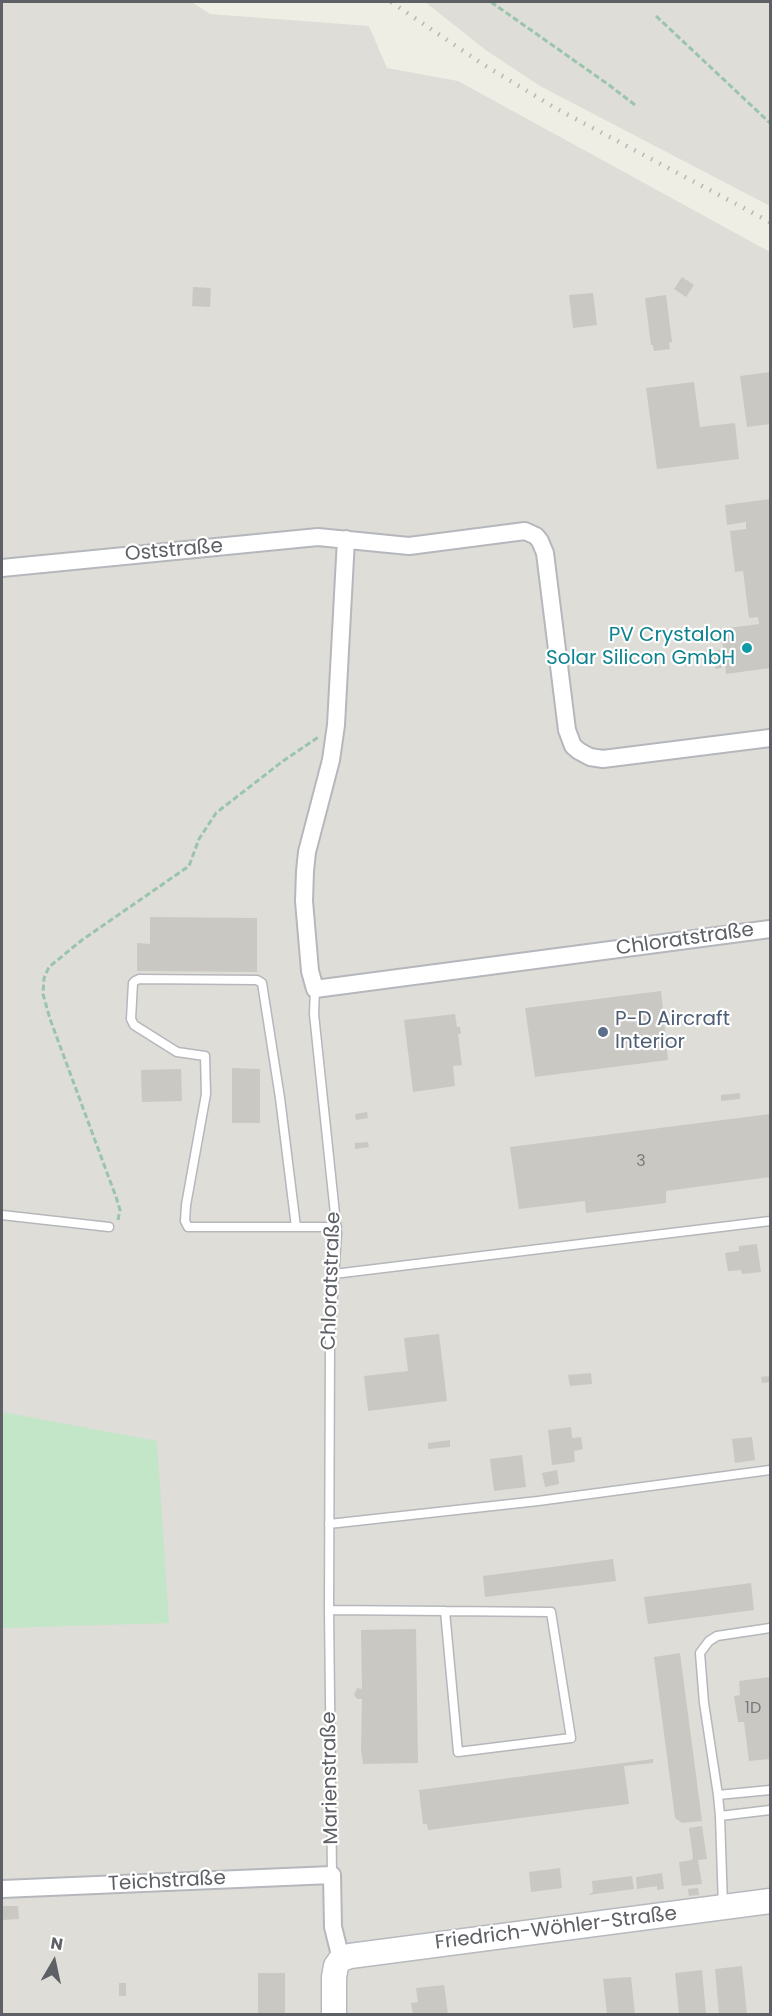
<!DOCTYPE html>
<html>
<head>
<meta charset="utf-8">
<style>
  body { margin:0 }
  #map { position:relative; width:772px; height:2016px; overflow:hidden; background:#efeee5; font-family:Poppins,sans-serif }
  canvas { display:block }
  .frame { position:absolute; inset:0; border:3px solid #5d6065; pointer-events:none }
  .north { position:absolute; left:24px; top:1932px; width:60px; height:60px; -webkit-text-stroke:4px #fff; paint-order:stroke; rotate:9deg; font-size:16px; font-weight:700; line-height:24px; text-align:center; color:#5d6065 }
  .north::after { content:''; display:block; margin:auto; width:21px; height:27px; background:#5d6065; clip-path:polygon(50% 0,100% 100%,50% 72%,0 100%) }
</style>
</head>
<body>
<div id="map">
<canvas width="772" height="2016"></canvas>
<div class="frame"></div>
<div class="north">N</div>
</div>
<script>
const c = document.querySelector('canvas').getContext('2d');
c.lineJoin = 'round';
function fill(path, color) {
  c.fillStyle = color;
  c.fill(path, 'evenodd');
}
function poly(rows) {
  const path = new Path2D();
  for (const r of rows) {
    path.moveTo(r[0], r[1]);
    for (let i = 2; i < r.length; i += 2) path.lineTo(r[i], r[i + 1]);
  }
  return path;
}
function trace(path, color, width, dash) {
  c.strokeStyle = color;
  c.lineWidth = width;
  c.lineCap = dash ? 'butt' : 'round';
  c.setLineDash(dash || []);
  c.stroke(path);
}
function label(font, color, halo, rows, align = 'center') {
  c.font = font + ' Poppins,sans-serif';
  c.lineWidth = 4.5;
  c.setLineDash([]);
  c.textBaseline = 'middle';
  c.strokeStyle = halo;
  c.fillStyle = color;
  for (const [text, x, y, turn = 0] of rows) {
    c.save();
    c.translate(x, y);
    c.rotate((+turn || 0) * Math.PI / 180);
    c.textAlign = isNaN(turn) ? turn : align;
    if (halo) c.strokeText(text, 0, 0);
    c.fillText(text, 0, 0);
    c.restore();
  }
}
fill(poly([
  [2,2,192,2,210,14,369,26,387,68,458,81,770,252,770,2014,2,2014],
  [425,2,770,2,770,206,540,86,487,51]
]), '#deddd7');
fill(poly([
  [2,1412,157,1441,169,1623,2,1628]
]), '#c2e6c7');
fill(poly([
  [682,277,694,285,686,297,674,289],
  [193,287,211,288,210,307,192,306],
  [593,293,597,325,573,328,569,295],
  [666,295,672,342,669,343,670,349,654,351,653,345,651,345,645,298],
  [770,372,770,424,747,427,740,376],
  [694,382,700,427,735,423,739,459,657,469,646,388],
  [770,499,770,668,726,674,724,653,720,653,722,668,715,669,713,651,723,649,721,629,759,624,758,617,749,618,743,571,735,572,730,531,746,529,746,522,727,525,725,505],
  [150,917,257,918,257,972,137,971,137,943,150,944],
  [661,991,668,1060,535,1077,525,1008],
  [455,1014,457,1027,460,1027,461,1034,458,1034,462,1065,453,1066,455,1086,413,1092,404,1020],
  [232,1068,260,1069,260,1123,232,1123],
  [181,1069,182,1101,142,1102,141,1070],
  [740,1093,740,1099,721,1101,721,1095],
  [367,1112,368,1118,356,1120,355,1114],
  [770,1114,770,1177,666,1191,666,1203,586,1213,585,1201,519,1209,510,1147],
  [368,1142,369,1147,355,1149,355,1143],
  [757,1244,761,1272,742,1274,741,1270,728,1271,725,1253,739,1251,739,1246],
  [439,1334,447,1401,368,1411,364,1376,408,1371,404,1338],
  [591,1373,592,1384,570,1386,568,1375],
  [770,1376,770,1382,762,1383,761,1377],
  [571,1427,572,1438,581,1437,583,1449,574,1451,575,1462,552,1465,548,1430],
  [752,1437,755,1460,735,1463,732,1439],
  [450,1440,450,1447,428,1449,428,1443],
  [522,1455,526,1487,494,1491,490,1459],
  [557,1470,559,1484,545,1487,542,1473],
  [613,1559,616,1581,485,1597,483,1576],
  [751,1583,754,1610,648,1624,644,1597],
  [416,1629,418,1763,363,1764,361,1749,362,1699,357,1699,354,1695,357,1688,362,1689,361,1630],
  [680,1653,702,1821,682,1823,675,1818,654,1657],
  [770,1677,770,1759,749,1761,744,1722,738,1722,734,1696,740,1695,739,1681],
  [653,1759,653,1763,624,1766,629,1804,428,1830,427,1824,423,1824,419,1790],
  [702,1826,707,1859,698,1860,702,1884,682,1886,679,1862,692,1860,693,1857,689,1828],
  [560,1868,562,1888,531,1892,529,1872],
  [662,1873,664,1889,657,1890,657,1886,637,1889,636,1877],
  [632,1876,634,1889,588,1895,593,1892,592,1881],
  [698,1888,699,1895,689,1896,688,1889],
  [2,1906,18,1906,19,1919,2,1920],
  [742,1966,747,2014,719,2014,715,1969],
  [702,1970,706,2014,679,2014,675,1973],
  [258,1973,285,1973,285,2014,258,2014],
  [631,1977,635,2014,607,2014,603,1979],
  [119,1983,126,1983,126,1996,119,1996],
  [444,1985,448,2014,413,2014,411,2003,418,2002,416,1988]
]), '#cac8c2');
const lane = poly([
  [315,989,314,1014,337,1233,330,1339,329,1610,332,1875],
  [2,1215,109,1227],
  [296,1227,280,1098,262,983,257,980,139,979,135,981,133,983,131,1019,134,1025,177,1052,205,1056,206,1094,186,1205,185,1221,188,1227,337,1227],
  [334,1274,770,1221],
  [329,1524,538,1501,770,1470],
  [329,1610,445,1611,551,1612,571,1738,458,1752,445,1611],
  [770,1628,717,1636,709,1641,700,1653,704,1703,718,1795,770,1790],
  [718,1795,720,1816,723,1906],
  [720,1816,770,1810]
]);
const street = poly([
  [346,539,336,725,331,760,307,852,305,871,304,901,310,971,315,989,770,929],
  [2,568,318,537,409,546,525,531,536,536,540,541,545,553,567,730,573,746,579,751,590,757,603,759,770,738],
  [2,1889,332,1875,333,1927,341,1959]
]);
const secondary = poly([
  [334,2014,334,1977,336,1966,341,1959,350,1956,770,1901]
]);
trace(lane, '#b6b7bc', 11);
trace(street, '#b6b7bc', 20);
trace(secondary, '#b7b9bf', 27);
trace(poly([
  [491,2,609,85,635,105],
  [656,16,770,123],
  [118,1220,120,1210,116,1197,50,1019,43,994,44,978,49,967,82,940,189,866,199,839,216,813,283,761,320,736]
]), '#9ac5ac', 3, [6, 3]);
trace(lane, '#fff', 8);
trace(street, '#fff', 16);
trace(secondary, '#fff', 24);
trace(poly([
  [391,2,484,65,557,109,770,222]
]), '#b6b7b7', 4.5, [1.5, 8]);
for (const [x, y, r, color] of [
  [747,648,6,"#0f9aa8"],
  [603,1032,6,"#5c6f8a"]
]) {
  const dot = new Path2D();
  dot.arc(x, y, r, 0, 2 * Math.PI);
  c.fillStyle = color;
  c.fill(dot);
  trace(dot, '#fff', 2);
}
label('16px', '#787a7c', null, [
  ["3",641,1162],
  ["1D",753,1709]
]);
label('20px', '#5d6065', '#fff', [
  ["Oststraße",174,551,-5],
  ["Chloratstraße",685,940,-8],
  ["Chloratstraße",332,1281,-88],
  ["Marienstraße",331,1778,-91],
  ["Teichstraße",167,1882,-3],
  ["Friedrich-Wöhler-Straße",556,1929,-7]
]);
label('20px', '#0d838f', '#fff', [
  ["PV Crystalon",735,636],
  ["Solar Silicon GmbH",735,659]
], 'right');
label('20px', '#4e5e75', '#fff', [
  ["P-D Aircraft",615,1020],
  ["Interior",615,1043]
], 'left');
</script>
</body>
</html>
